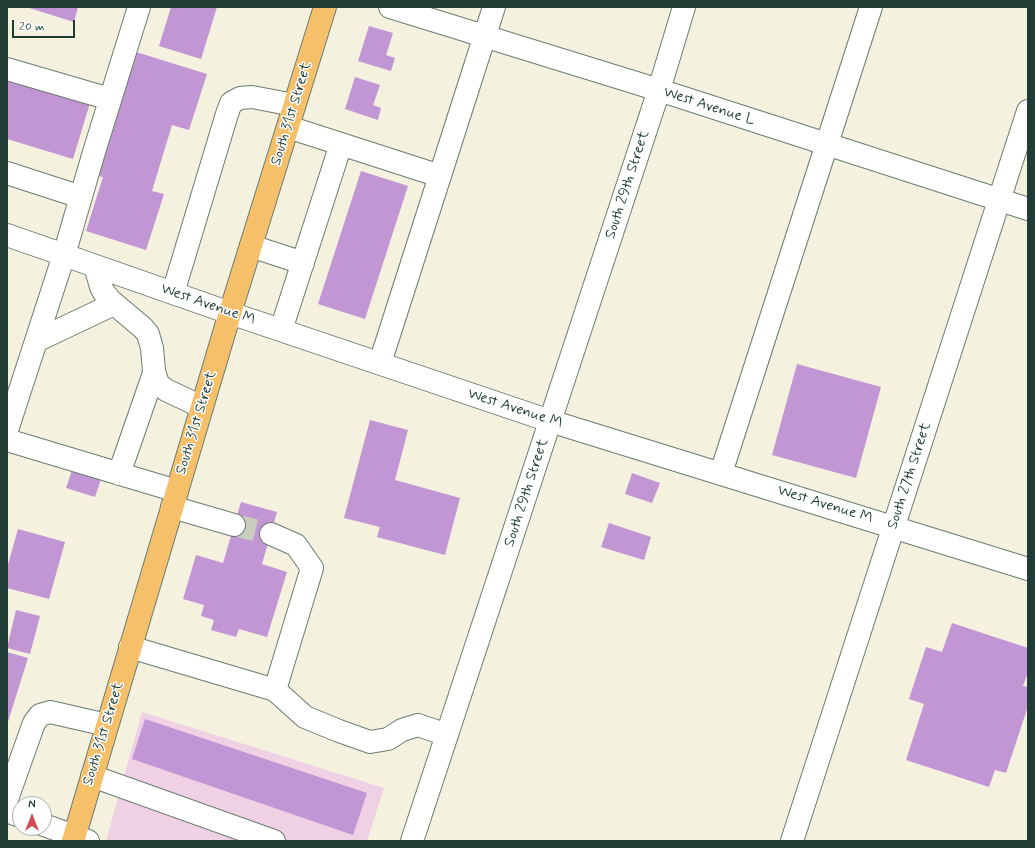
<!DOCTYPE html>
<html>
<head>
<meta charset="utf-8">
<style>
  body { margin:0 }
  #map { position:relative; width:1035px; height:848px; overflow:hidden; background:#f4f1df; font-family:Mynerve,sans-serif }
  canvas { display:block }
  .frame { position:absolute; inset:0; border:8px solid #1f3d34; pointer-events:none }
  .north { position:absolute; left:12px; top:796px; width:40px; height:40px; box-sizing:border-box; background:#fff; border:1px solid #a5b1ae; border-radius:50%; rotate:0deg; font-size:11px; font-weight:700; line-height:16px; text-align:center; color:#1f3d34 }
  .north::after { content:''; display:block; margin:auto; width:14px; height:18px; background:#d1495b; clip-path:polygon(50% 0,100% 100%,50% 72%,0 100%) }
  .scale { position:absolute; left:12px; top:20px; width:63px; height:18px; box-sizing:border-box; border:2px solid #1f3d34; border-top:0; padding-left:5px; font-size:12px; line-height:14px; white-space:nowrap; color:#1f3d34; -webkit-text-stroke:3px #fff; paint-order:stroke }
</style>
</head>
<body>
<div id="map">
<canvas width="1035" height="848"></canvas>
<div class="frame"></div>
<div class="north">N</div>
<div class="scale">20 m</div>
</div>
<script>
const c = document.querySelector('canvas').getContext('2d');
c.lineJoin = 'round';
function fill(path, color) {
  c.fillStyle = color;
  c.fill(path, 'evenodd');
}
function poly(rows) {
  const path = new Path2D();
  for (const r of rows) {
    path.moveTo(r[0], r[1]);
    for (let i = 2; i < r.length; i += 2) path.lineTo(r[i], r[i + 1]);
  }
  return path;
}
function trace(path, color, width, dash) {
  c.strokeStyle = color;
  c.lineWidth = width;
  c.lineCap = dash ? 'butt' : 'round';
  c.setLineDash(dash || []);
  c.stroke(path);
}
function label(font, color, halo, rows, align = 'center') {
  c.font = font + ' Mynerve,sans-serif';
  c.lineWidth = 3;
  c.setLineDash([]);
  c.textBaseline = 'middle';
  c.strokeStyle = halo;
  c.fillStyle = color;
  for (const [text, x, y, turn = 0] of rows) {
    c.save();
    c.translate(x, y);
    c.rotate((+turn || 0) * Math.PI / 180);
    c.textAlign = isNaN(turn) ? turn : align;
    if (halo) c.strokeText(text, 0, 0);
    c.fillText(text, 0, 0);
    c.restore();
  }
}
fill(poly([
  [142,712,384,788,367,841,106,841]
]), '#f0d0e4');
fill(poly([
  [26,7,78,7,74,22],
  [171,7,217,7,201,59,159,46],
  [369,26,393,33,386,55,395,58,391,71,358,61],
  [136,52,207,74,189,130,172,125,152,191,164,194,146,250,86,231,103,177,98,176],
  [7,77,90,103,73,159,7,139],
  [355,77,380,85,373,105,381,108,378,120,345,109],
  [361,171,408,186,365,319,318,304],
  [797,364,881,387,856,478,772,455],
  [370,420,408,430,395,480,460,498,445,555,377,537,380,527,344,518],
  [73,467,102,476,95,497,66,488],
  [632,473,660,483,652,503,625,494],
  [241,502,277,512,262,564,287,572,267,637,239,629,236,637,211,630,214,620,201,616,204,605,183,599,196,555,223,563],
  [609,523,651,537,644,560,601,547],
  [18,529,65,542,49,599,7,588,7,568],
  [16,610,40,616,30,654,7,648],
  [952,623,1028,648,1028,672,1023,686,1028,687,1028,706,1006,773,995,770,989,787,906,760,924,704,909,699,926,647,942,652],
  [7,652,28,658,7,725],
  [145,719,367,793,353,835,132,759]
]), '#c295d4');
trace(poly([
  [234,525,271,534]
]), '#c9cdbd', 22, [22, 11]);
const minor = poly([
  [390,7,659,90,1028,209],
  [7,69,110,99],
  [288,127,440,176],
  [7,173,81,197],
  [7,235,230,313,550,421,1028,569],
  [251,246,303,263],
  [95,266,101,287,105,294,111,301,143,328,148,334,152,348,154,371,158,384,166,390,202,407],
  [173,293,227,114,231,103,240,98,252,97,294,105],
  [281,330,341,144],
  [36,341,114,304],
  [380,363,494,7],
  [7,430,64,255,94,152,139,7],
  [7,440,177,491],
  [721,473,871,7],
  [119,474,154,373],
  [172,507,234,525],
  [130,647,275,690,312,568,296,545,271,534],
  [275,690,305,717,339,731,370,742,388,739,402,730,418,725,447,735],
  [92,776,274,841],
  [7,799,34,723,40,715,50,712,107,725],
  [7,811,20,816],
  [44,825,88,841],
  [412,841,659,90,684,7],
  [792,841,1028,111]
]);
const major = poly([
  [73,841,230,313,325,7]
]);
trace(minor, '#6a7c70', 24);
trace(major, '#6a7c70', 24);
trace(minor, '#fff', 22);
trace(major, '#f6c06b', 22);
label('15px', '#1f3d34', '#fff', [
  ["West Avenue L",709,107,18],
  ["South 31st Street",292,114,-73],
  ["South 29th Street",628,185,-72],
  ["West Avenue M",208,305,19],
  ["West Avenue M",515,409,18],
  ["South 31st Street",197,423,-73],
  ["South 27th Street",910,476,-72],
  ["South 29th Street",527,493,-72],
  ["West Avenue M",825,505,17],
  ["South 31st Street",104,734,-73]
]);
</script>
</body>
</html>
